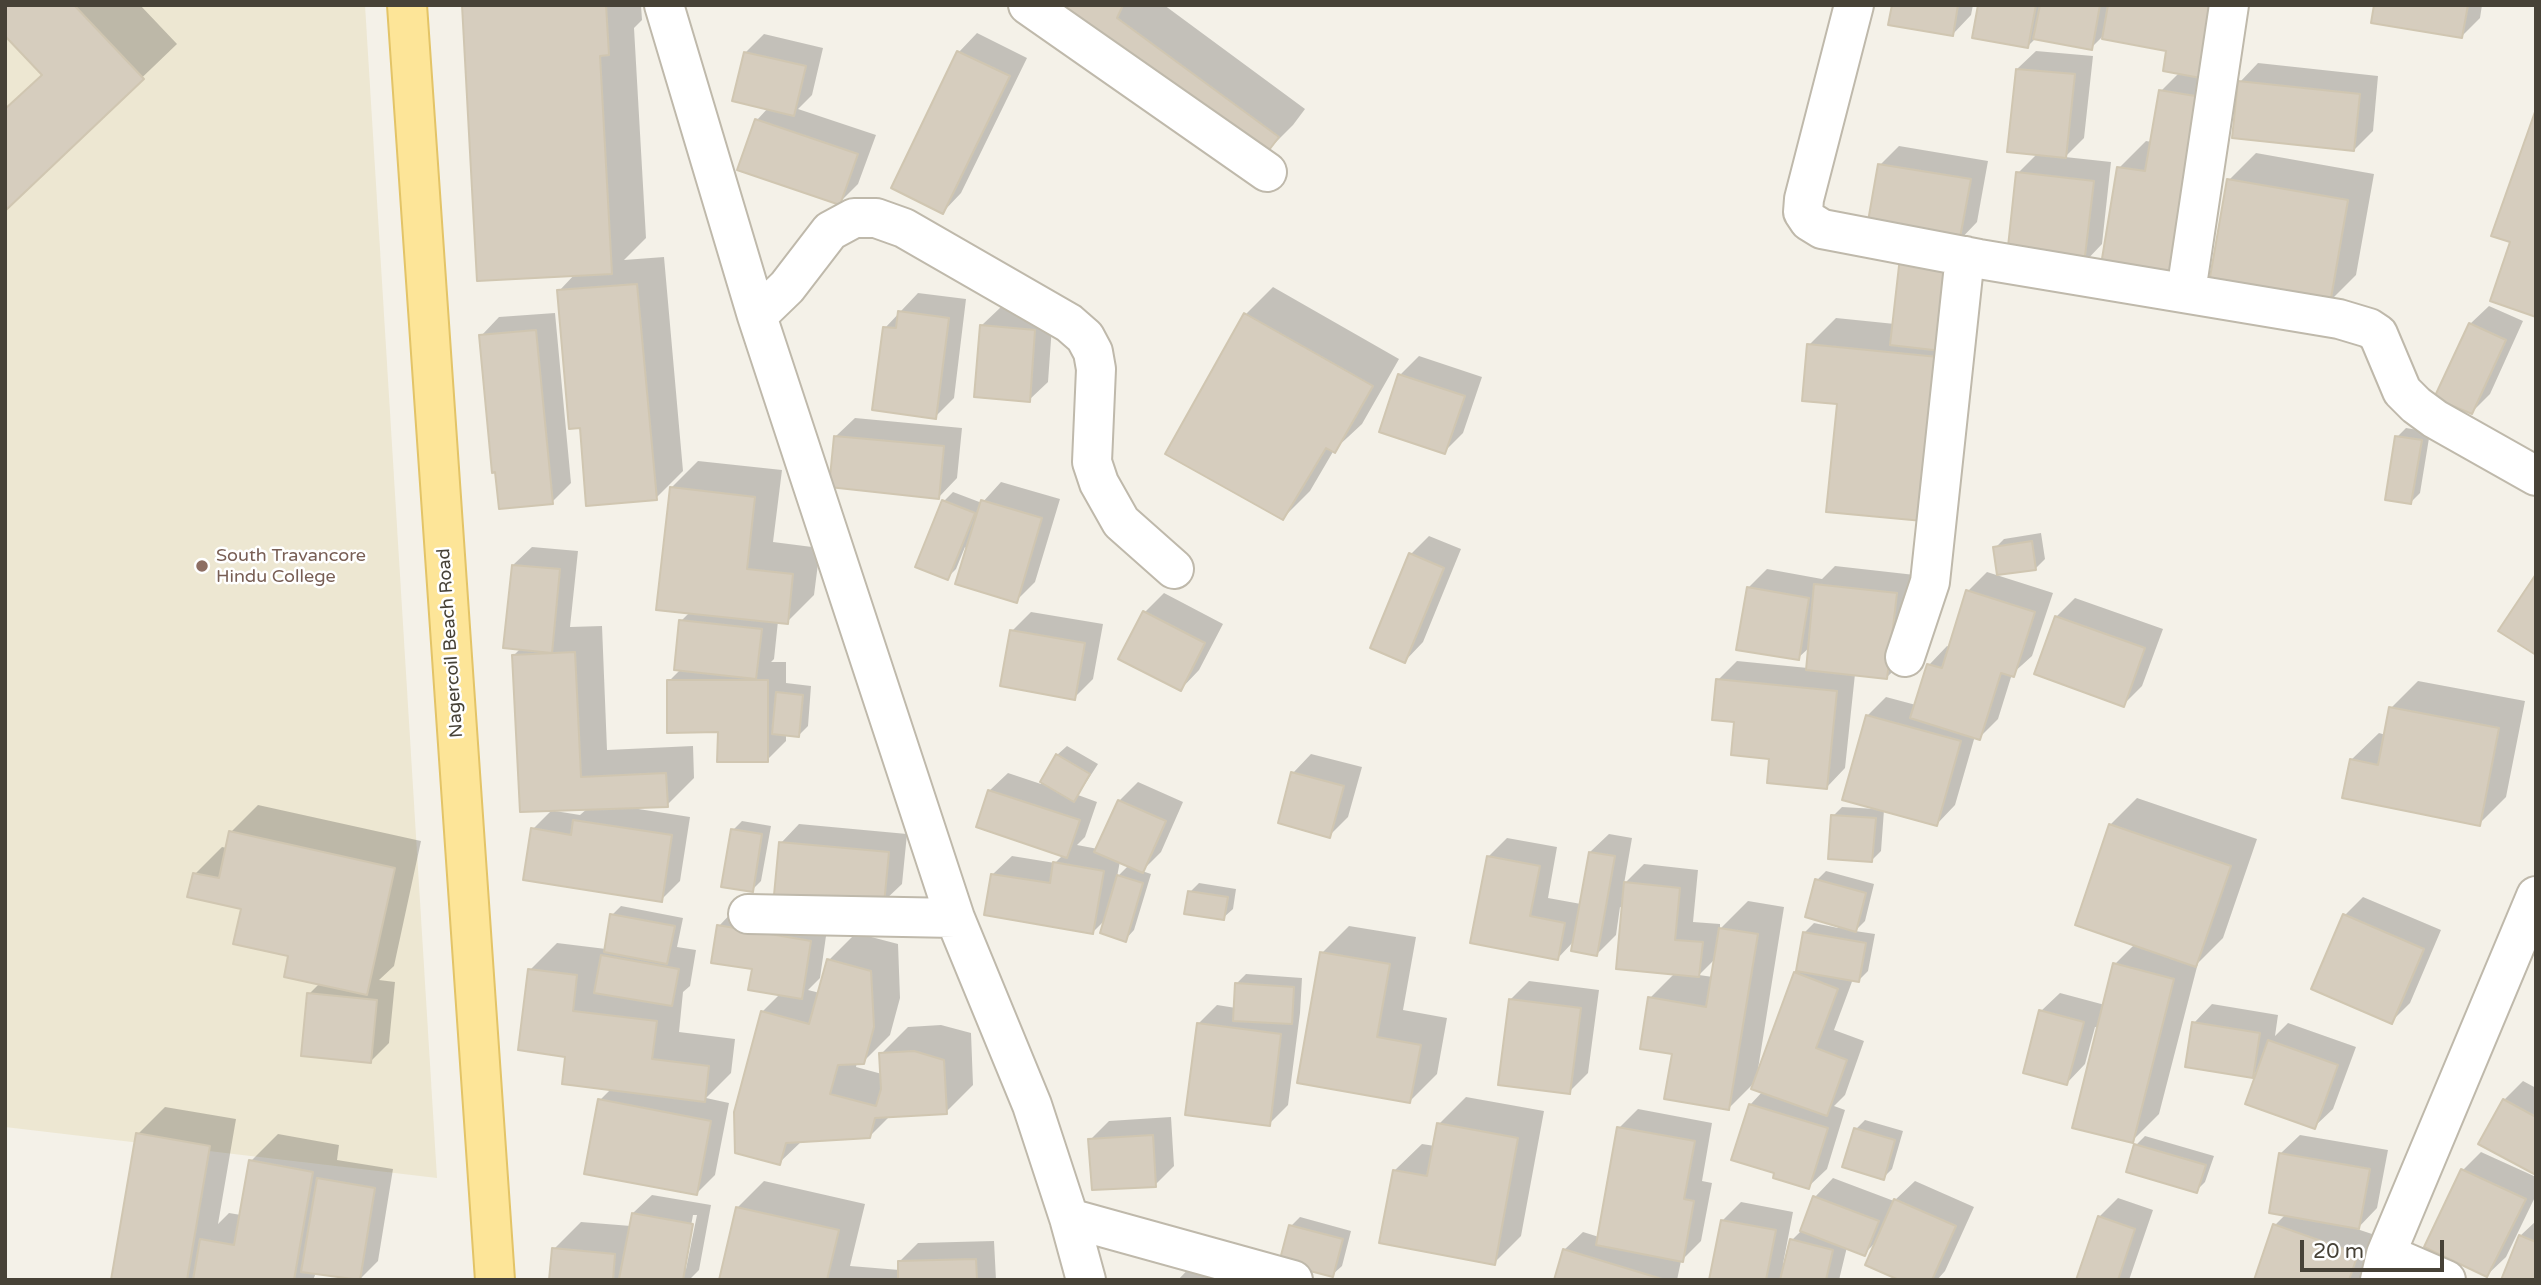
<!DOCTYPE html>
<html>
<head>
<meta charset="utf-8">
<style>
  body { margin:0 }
  #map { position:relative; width:2541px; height:1285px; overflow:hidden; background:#f4f1e8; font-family:"Varela Round",sans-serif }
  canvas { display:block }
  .frame { position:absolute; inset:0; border:7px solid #474237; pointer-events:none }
  .scale { position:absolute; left:2300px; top:1240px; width:144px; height:32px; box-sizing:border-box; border:4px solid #474237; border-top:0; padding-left:9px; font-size:21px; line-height:24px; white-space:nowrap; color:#474237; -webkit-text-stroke:5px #fff; paint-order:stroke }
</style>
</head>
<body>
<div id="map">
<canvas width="2541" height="1285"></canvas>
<div class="frame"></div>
<div class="scale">20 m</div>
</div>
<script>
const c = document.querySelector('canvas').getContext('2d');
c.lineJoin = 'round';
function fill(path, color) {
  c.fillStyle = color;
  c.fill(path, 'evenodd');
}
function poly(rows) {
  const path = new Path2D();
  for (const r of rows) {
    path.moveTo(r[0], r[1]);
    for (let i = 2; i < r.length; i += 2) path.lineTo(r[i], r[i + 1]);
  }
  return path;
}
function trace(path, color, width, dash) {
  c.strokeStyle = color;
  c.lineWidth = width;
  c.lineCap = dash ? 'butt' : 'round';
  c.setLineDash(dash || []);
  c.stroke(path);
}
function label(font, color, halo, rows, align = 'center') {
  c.font = font + ' "Varela Round",sans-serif';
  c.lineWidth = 5;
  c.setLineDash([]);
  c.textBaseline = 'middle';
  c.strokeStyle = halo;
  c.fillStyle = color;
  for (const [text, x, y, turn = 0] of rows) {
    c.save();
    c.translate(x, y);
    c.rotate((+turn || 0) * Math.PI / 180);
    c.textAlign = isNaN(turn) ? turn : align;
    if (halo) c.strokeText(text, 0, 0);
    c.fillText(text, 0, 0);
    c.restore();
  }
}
fill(poly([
  [5,5,365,5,437,1178,5,1127]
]), '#ede7d2');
fill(poly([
  [5,5,140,5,177,44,5,209,5,110,43,74],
  [464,5,641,5,642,20,634,28,646,238,624,260,664,257,683,471,656,498,581,426,559,291,575,274],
  [1066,5,1164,5,1305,109,1293,125,1266,152],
  [1893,5,1973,5,1971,15,1953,34],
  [1979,5,2234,5,2198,253,2119,168,2146,141,2152,142,2161,91,2179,73,2168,50,2102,37,2091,48,2036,38,2028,46],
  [2376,5,2482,5,2480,18,2462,36],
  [977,33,1027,58,961,193,943,212,893,187,959,52],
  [764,34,823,48,812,95,798,109,876,135,858,184,839,203,757,120,768,108,745,53],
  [2036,51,2093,56,2084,138,2065,157,2111,162,2102,244,2084,263,2018,173,2037,154,2017,69],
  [2258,63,2378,76,2373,131,2354,150,2240,82],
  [1899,146,1988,161,1977,222,1957,243,1949,492,1838,402,1809,345,1836,318,1895,324,1902,258,1880,165],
  [2256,153,2374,174,2356,275,2329,302,2229,180],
  [1273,287,1399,359,1362,424,1334,450,1310,491,1283,518,1246,314],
  [918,293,966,299,954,398,935,417,885,328],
  [2489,306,2523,321,2490,394,2472,412,2470,324],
  [1001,307,1053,312,1048,382,1029,400,982,325],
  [555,313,571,483,552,502,481,336,499,317],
  [1419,356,1482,377,1463,433,1444,452,1381,431,1400,375],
  [855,418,962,428,957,478,939,497,836,436],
  [2406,428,2430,432,2420,493,2411,502,2397,437],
  [698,461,782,470,773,542,820,548,814,595,787,622,778,621,774,659,771,662,786,662,786,683,811,686,808,726,799,735,786,734,786,741,767,760,719,731,669,681,681,669,681,621,690,612,671,488],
  [1001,482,1060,499,1035,582,1016,601,965,547,956,569,947,578,944,501,953,492,982,503],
  [2041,533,2045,559,2036,568,1995,548,2004,539],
  [1429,536,1461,549,1423,642,1405,661,1411,554],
  [532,547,578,551,570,627,602,626,607,750,693,746,694,778,667,805,632,808,690,817,680,881,661,900,533,829,553,809,514,655,521,648,513,565],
  [588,808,580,815,555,811,555,809],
  [1835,566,1915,575,1906,659,1887,677,1855,674,1845,768,1827,787,1771,757,1736,720,1718,680,1737,661,1808,668,1810,647,1798,658,1748,588,1767,569,1822,579],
  [1987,572,2053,593,2032,656,2012,674,1998,719,1979,738,1975,736,1955,805,1937,824,1884,810,1881,851,1872,860,1833,816,1842,807,1876,809,1867,716,1886,697,1916,705,1929,665,1947,646,1950,647,1968,591],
  [1164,593,1223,624,1199,670,1181,689,1121,658,1145,612],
  [2075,598,2163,629,2142,686,2123,705,2056,617],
  [1031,612,1103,624,1093,679,1074,698,1012,631],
  [2418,681,2525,701,2506,797,2479,824,2351,760,2379,733,2386,735,2391,708],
  [1067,746,1098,764,1078,795,1097,802,1085,837,1077,845,1098,849,1119,801,1138,782,1183,802,1161,852,1142,871,1151,874,1134,930,1125,940,1106,919,1093,932,993,874,1012,856,1055,863,1063,855,989,791,1008,773,1041,784,1057,755],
  [1120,861,1129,865,1117,877],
  [1311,754,1362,767,1348,817,1329,836,1293,773],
  [2137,798,2257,839,2223,938,2198,963,2159,1114,2132,1141,2099,1028,2095,1027,2085,1064,2067,1083,2041,1011,2060,993,2105,1005,2115,964,2135,944,2110,825],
  [258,805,421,841,394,966,379,980,395,982,389,1043,370,1062,309,994,320,983,243,907,195,874,222,847,227,848,231,832],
  [742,821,771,826,761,881,752,890,733,830],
  [799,824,907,834,902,884,883,902,781,843],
  [1609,834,1632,838,1624,884,1644,864,1698,870,1693,922,1720,924,1720,929,1748,901,1784,907,1758,1069,1760,1070,1798,970,1805,932,1814,923,1838,928,1817,880,1826,871,1874,884,1865,921,1855,931,1875,934,1868,971,1859,980,1853,979,1834,1030,1864,1041,1845,1095,1834,1106,1845,1110,1827,1169,1808,1187,1776,1172,1750,1105,1763,1091,1755,1082,1729,1108,1674,1053,1650,998,1675,973,1623,908,1620,907,1616,935,1597,954,1574,941,1558,958,1488,857,1507,838,1557,847,1548,898,1581,904,1590,852],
  [1716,958,1713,977,1699,975],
  [1199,883,1236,889,1233,909,1223,918,1190,892],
  [2363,897,2441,930,2410,1003,2391,1022,2345,915],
  [621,906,683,918,677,947,696,950,690,986,683,992,679,1032,735,1039,731,1073,706,1098,729,1103,715,1175,697,1193,600,1100,612,1088,567,1055,530,970,557,943,606,949,612,915],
  [737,907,828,922,820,978,808,990,820,993,829,960,856,933,898,944,900,998,890,1035,863,1062,857,1062,856,1067,882,1074,881,1054,908,1027,941,1025,971,1033,973,1085,946,1112,891,1115,869,1137,803,1140,779,1163,762,1012,780,994,754,968,719,926],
  [1349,926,1416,937,1403,1010,1447,1018,1437,1074,1410,1101,1322,953],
  [1246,974,1302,978,1300,1013,1288,1105,1269,1124,1198,1024,1217,1005,1236,1008,1237,983],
  [1529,981,1599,990,1588,1073,1569,1092,1511,999],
  [2212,1004,2278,1015,2275,1036,2288,1023,2356,1047,2333,1109,2314,1127,2260,1069,2252,1076,2194,1023],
  [2523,1081,2536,1088,2536,1173,2504,1100],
  [1466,1097,1544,1111,1521,1236,1494,1263,1394,1171,1422,1144,1435,1146,1439,1124],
  [165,1107,236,1119,218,1224,229,1213,241,1215,251,1161,278,1134,339,1145,337,1160,393,1169,378,1261,359,1280,316,1273,313,1280,121,1280,138,1134],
  [1638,1109,1712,1123,1702,1181,1712,1183,1701,1241,1681,1261,1677,1280,1555,1280,1564,1250,1583,1232,1599,1237,1619,1128],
  [1171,1117,1174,1166,1155,1185,1090,1140,1109,1121],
  [1865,1120,1903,1131,1892,1169,1883,1178,1856,1129],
  [2300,1135,2388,1150,2377,1208,2357,1229,2375,1235,2360,1280,2255,1280,2275,1225,2286,1214,2281,1153],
  [2145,1136,2214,1156,2205,1182,2196,1191,2136,1145],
  [2481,1152,2536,1177,2536,1195,2506,1257,2487,1275,2463,1170],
  [1833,1178,1894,1201,1915,1181,1974,1207,1945,1271,1937,1280,1903,1280,1878,1240,1864,1254,1847,1247,1839,1280,1711,1280,1723,1220,1741,1202,1793,1212,1783,1264,1786,1265,1792,1240,1802,1230,1815,1197],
  [764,1181,865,1204,850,1266,900,1270,899,1262,918,1243,994,1241,996,1280,721,1280,737,1208],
  [652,1195,711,1205,699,1270,689,1280,551,1280,554,1249,581,1222,631,1226,633,1213],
  [693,1215,697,1215,686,1269,683,1269],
  [2118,1198,2153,1210,2129,1280,2078,1280,2099,1217],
  [1300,1217,1351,1231,1342,1266,1332,1275,1291,1226],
  [2536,1221,2536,1280,2520,1236],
  [1195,1262,1250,1280,1178,1280]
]), '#0003');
const building = poly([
  [5,5,74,5,144,79,5,211,5,109,42,75,5,36,5,5],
  [462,5,606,5,609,55,600,56,612,274,477,281,462,5],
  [1063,5,1123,5,1117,18,1279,137,1266,154,1063,5],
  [1892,5,1958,5,1953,36,1888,25,1892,5],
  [1978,5,2036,5,2028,48,1972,38,1978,5],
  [2040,5,2100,5,2092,50,2033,39,2040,5],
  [2108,5,2220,5,2206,79,2163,71,2166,51,2102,39,2108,5],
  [2374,5,2468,5,2462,38,2371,23,2374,5],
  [957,51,1010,76,943,214,891,188,957,51],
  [744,52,806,66,794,116,732,101,744,52],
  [2016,69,2075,74,2066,158,2007,152,2016,69],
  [2238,81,2360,94,2354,151,2232,138,2238,81],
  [2159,90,2201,97,2171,282,2100,271,2117,167,2145,171,2159,90],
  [2536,109,2536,317,2490,301,2510,242,2491,236,2536,109],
  [755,119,858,154,840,205,737,170,755,119],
  [1878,164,1971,179,1959,243,1867,227,1878,164],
  [2016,172,2094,181,2084,264,2007,256,2016,172],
  [2227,179,2348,200,2330,304,2209,283,2227,179],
  [1900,257,1952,263,1942,351,1890,345,1900,257],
  [637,284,657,500,586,506,580,428,569,429,557,290,637,284],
  [898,311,949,318,936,419,872,410,883,327,896,328,898,311],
  [1244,313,1373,386,1335,453,1326,448,1283,520,1165,454,1244,313],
  [2469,323,2506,340,2472,414,2434,398,2469,323],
  [980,325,1035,330,1030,402,974,397,980,325],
  [536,330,553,504,499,509,495,472,492,473,479,335,536,330],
  [1807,344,1938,357,1923,521,1826,512,1837,404,1802,401,1807,344],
  [1398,374,1465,396,1445,454,1379,432,1398,374],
  [834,436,944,446,939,499,829,487,834,436],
  [2395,436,2422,440,2411,504,2385,500,2395,436],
  [670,487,755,497,747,569,793,574,788,624,656,610,670,487],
  [942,500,975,513,948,580,915,567,942,500],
  [981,500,1042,518,1017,603,955,584,981,500],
  [2032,541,2036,570,1997,575,1993,547,2032,541],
  [1409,553,1444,568,1405,663,1370,648,1409,553],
  [512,565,560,569,552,653,503,648,512,565],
  [2536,574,2536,655,2498,631,2536,574],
  [1814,584,1897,593,1887,679,1806,670,1814,584],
  [1747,587,1809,598,1799,660,1736,650,1747,587],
  [1966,590,2035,612,2014,677,2001,673,1980,740,1910,718,1927,664,1942,668,1966,590],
  [1143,611,1205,643,1181,691,1118,659,1143,611],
  [2055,616,2145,648,2124,707,2034,674,2055,616],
  [679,620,762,629,756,679,674,670,679,620],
  [1010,630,1085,643,1075,700,1000,686,1010,630],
  [575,652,581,777,666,773,668,807,520,812,512,655,575,652],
  [1716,679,1837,691,1827,789,1767,783,1769,759,1731,755,1734,722,1712,720,1716,679],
  [667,680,768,680,768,762,717,762,718,732,667,733,667,680],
  [776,692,803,695,799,737,772,734,776,692],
  [2389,707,2499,728,2480,826,2342,798,2350,759,2378,765,2389,707],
  [1866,715,1961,741,1937,826,1842,800,1866,715],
  [1056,754,1090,774,1074,802,1040,782,1056,754],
  [1291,772,1344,786,1330,838,1278,823,1291,772],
  [988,790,1080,820,1067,858,976,827,988,790],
  [1118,800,1166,821,1143,873,1094,852,1118,800],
  [1831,815,1876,818,1872,862,1828,859,1831,815],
  [573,820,672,835,662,902,523,880,531,828,571,835,573,820],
  [2109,824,2231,866,2196,967,2075,925,2109,824],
  [731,829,762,834,753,892,721,887,731,829],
  [229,831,395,868,367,995,284,977,288,956,233,944,241,909,187,897,193,873,219,878,229,831],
  [779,842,889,852,884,904,774,895,779,842],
  [1589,852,1615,856,1597,956,1571,951,1589,852],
  [1487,856,1540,866,1530,916,1565,923,1558,960,1470,943,1487,856],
  [1053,862,1104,871,1093,934,984,915,991,874,1050,883,1053,862],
  [1117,875,1143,883,1126,942,1100,933,1117,875],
  [1815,879,1866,893,1856,932,1805,917,1815,879],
  [1624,882,1680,888,1675,940,1703,942,1699,977,1616,969,1624,882],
  [1188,891,1228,897,1224,920,1184,914,1188,891],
  [610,914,675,926,667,964,604,952,610,914],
  [2343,914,2424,949,2392,1024,2311,989,2343,914],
  [717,925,811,941,802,999,748,990,752,969,711,963,717,925],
  [1719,928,1758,934,1729,1110,1664,1099,1672,1054,1640,1049,1648,997,1706,1007,1719,928],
  [1803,932,1866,943,1859,982,1796,971,1803,932],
  [1320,952,1390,964,1377,1037,1421,1045,1410,1103,1297,1083,1320,952],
  [601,955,679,969,672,1006,594,993,601,955],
  [827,959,871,971,874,1027,864,1064,838,1065,830,1094,876,1106,881,1089,879,1053,914,1051,944,1060,947,1114,875,1118,870,1138,786,1143,780,1165,735,1153,734,1112,761,1011,809,1024,827,959],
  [2113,963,2174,979,2133,1143,2072,1128,2113,963],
  [528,969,577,975,573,1011,657,1021,652,1059,709,1066,705,1102,562,1084,565,1057,518,1050,528,969],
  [1794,972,1838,989,1816,1048,1847,1060,1827,1116,1751,1089,1794,972],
  [1235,983,1294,987,1292,1024,1233,1021,1235,983],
  [307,993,377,1000,371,1063,301,1056,307,993],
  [1509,999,1581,1008,1570,1094,1498,1085,1509,999],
  [2039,1010,2084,1022,2067,1085,2023,1073,2039,1010],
  [2192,1022,2260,1033,2253,1078,2185,1067,2192,1022],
  [1197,1023,1281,1034,1270,1126,1185,1115,1197,1023],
  [2268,1040,2338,1065,2315,1129,2245,1104,2268,1040],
  [598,1099,711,1121,697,1195,584,1174,598,1099],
  [2503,1099,2536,1117,2536,1175,2478,1144,2503,1099],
  [1749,1104,1828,1128,1809,1189,1773,1178,1774,1173,1731,1160,1749,1104],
  [1437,1123,1518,1138,1495,1265,1379,1243,1393,1170,1427,1176,1437,1123],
  [1617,1127,1695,1141,1684,1199,1694,1201,1683,1262,1596,1245,1617,1127],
  [1854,1128,1895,1140,1884,1180,1842,1167,1854,1128],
  [136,1133,210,1146,187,1280,111,1280,136,1133],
  [1153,1135,1156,1187,1092,1190,1088,1139,1153,1135],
  [2134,1144,2206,1165,2197,1193,2126,1172,2134,1144],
  [2279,1153,2370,1169,2359,1229,2269,1213,2279,1153],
  [249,1160,313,1172,294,1280,193,1280,200,1239,234,1245,249,1160],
  [2461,1169,2526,1199,2487,1277,2424,1247,2461,1169],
  [317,1178,375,1188,360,1280,301,1272,317,1178],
  [1813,1196,1879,1221,1865,1256,1800,1231,1813,1196],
  [1894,1199,1956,1226,1932,1280,1899,1280,1865,1265,1894,1199],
  [736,1207,839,1230,827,1280,719,1280,736,1207],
  [632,1213,693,1224,683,1280,619,1279,632,1213],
  [2098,1216,2135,1229,2118,1280,2076,1280,2098,1216],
  [1721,1220,1776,1230,1766,1280,1709,1280,1721,1220],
  [2273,1224,2358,1254,2349,1280,2254,1280,2273,1224],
  [1289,1225,1343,1239,1333,1277,1279,1263,1289,1225],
  [2519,1235,2536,1242,2536,1280,2501,1280,2519,1235],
  [1790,1239,1833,1250,1826,1280,1780,1280,1790,1239],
  [552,1248,615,1254,613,1280,549,1280,552,1248],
  [1563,1249,1665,1280,1554,1280,1563,1249],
  [976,1259,977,1280,898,1280,898,1261,976,1259]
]);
fill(building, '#d6cdbe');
trace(building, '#d0c6b1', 2);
const minor = poly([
  [664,5,757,316,955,918,1032,1105,1069,1218,1086,1280],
  [1028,5,1267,172],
  [1854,5,1804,199,1803,212,1809,221,1822,229,1979,259,2339,319,2369,328,2378,334,2402,391,2416,405,2435,419,2536,476],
  [2186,292,2229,5],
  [757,316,787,287,830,231,854,218,876,218,904,228,1069,323,1085,337,1093,352,1096,369,1092,462,1099,483,1121,522,1174,569],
  [1905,657,1930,582,1965,256],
  [748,914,955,918],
  [1069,1218,1293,1280],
  [2386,1254,2446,1280],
  [2380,1280,2386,1254,2536,896]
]);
const major = poly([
  [407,5,495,1280]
]);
trace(minor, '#bfb9ab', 42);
trace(major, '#e3c467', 42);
trace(minor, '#fff', 38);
trace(major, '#fde598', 38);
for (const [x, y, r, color] of [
  [202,566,7,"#8d6e63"]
]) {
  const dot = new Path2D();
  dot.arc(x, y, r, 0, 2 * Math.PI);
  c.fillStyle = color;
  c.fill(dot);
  trace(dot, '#fff', 2.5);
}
label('18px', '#785e54', '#fff', [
  ["South Travancore",216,556],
  ["Hindu College",216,577]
], 'left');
label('18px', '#474237', '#fff', [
  ["Nagercoil Beach Road",451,643,-94]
]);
</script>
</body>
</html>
